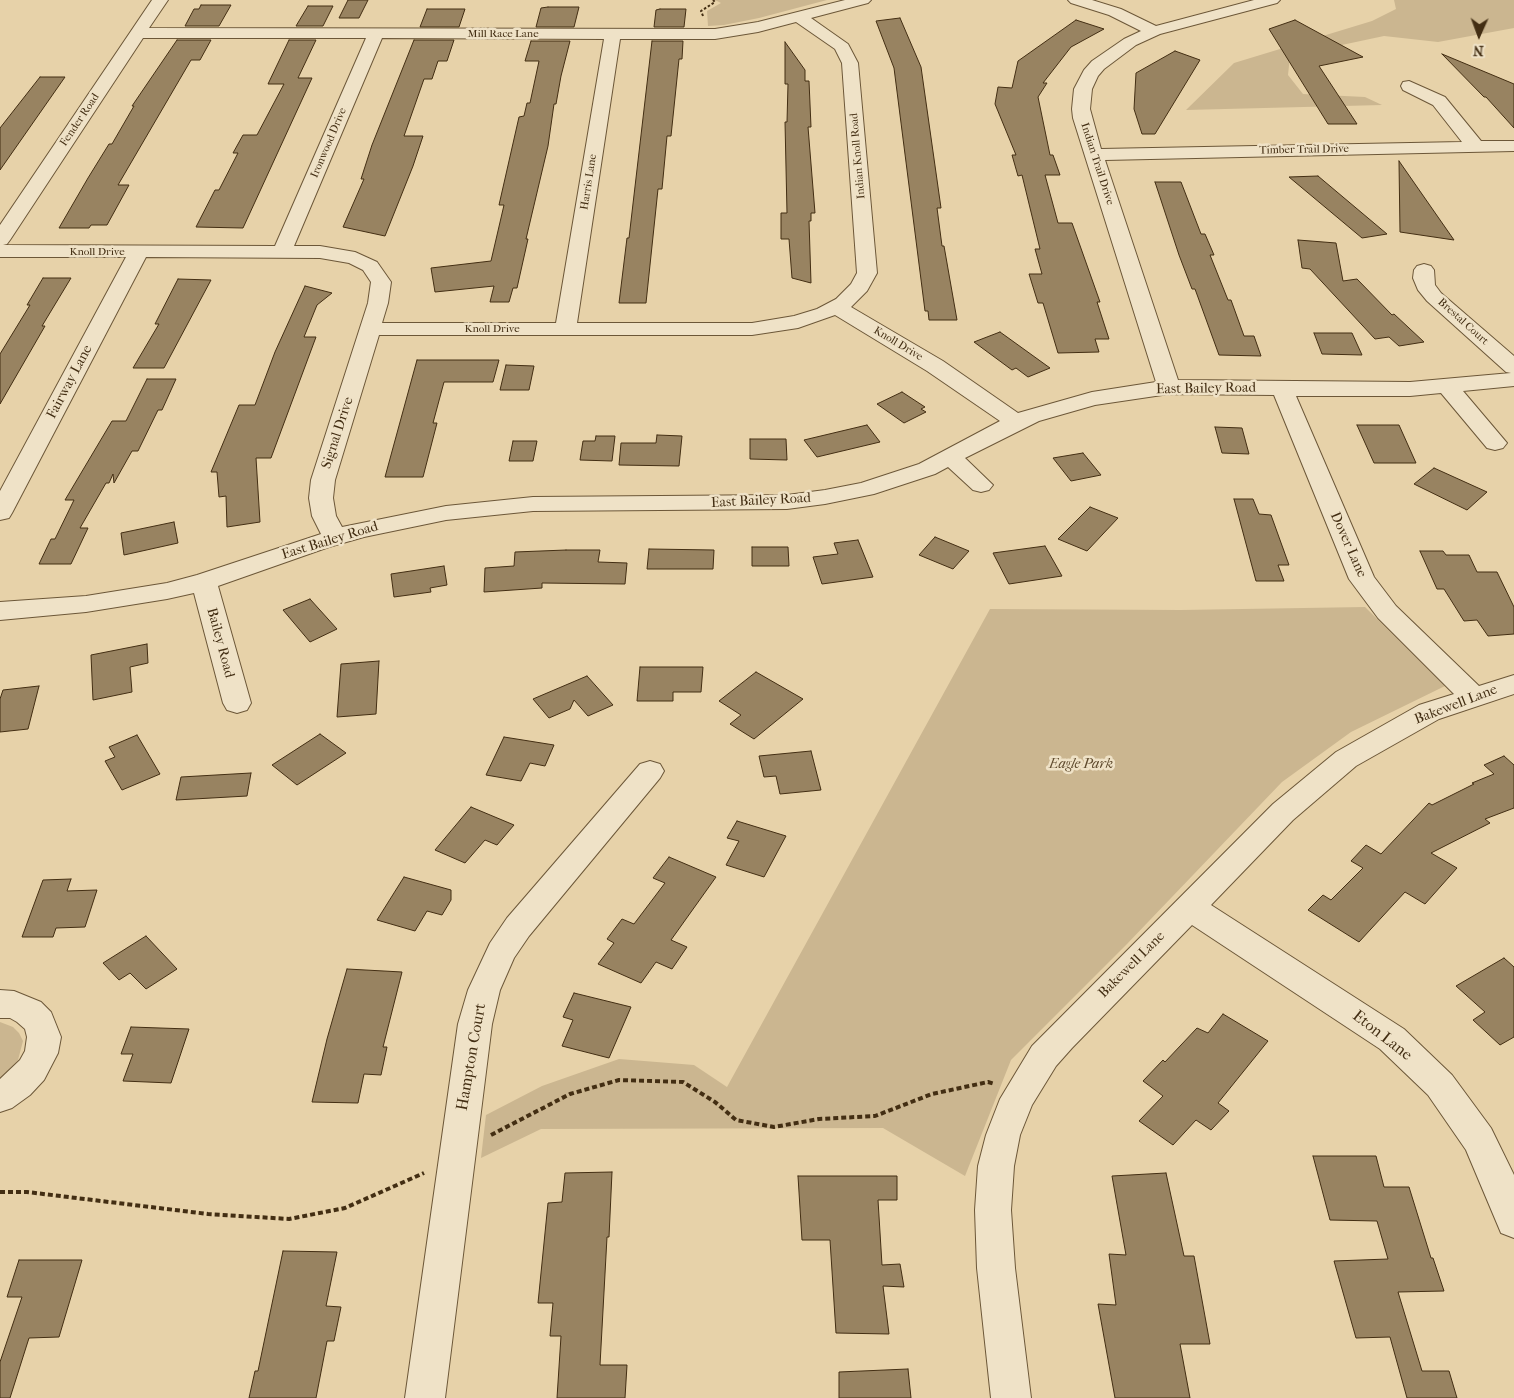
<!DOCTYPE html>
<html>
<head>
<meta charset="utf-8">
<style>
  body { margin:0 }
  #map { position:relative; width:1514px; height:1398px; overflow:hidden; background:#e7d2a9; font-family:"IM FELL French Canon",serif }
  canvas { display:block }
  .north { position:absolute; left:1454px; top:10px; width:50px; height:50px; -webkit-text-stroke:4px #efe2c7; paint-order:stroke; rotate:182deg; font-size:14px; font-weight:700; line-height:20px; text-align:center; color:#432e13 }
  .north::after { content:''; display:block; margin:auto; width:18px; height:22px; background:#432e13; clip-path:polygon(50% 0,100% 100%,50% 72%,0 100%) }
</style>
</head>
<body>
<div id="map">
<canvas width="1514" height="1398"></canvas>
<div class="north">N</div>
</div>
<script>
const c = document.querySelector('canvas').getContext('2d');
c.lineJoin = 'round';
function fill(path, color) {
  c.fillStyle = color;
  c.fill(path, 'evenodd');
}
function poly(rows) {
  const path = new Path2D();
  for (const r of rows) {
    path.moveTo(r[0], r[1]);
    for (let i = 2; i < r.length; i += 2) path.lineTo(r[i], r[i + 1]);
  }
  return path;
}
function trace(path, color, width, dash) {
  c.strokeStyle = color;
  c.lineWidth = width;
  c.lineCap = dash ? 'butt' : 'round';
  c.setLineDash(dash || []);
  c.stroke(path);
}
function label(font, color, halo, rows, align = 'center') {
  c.font = font + ' "IM FELL French Canon",serif';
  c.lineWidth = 5;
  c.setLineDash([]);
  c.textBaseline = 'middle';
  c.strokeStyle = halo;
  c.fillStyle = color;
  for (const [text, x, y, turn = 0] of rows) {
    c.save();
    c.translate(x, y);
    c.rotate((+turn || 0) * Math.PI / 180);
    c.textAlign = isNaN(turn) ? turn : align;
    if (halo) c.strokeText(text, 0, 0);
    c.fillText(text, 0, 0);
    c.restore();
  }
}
fill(poly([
  [715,0,827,0,759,18,724,25,708,26,707,11,721,3],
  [1394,0,1514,0,1514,28,1438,42,1384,36,1290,56,1288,75,1303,94,1365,97,1382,105,1186,110,1234,63,1372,21,1396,9],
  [1365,607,1445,686,1351,732,1282,782,1127,944,1011,1060,965,1176,883,1128,541,1129,481,1158,486,1115,542,1086,619,1059,694,1065,727,1087,990,609,1181,610],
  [0,1022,13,1027,19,1033,23,1041,18,1060,11,1069,0,1079]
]), '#cbb690');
const building = poly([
  [348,0,368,0,359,18,339,18,348,0],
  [201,5,231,5,219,26,185,26,194,9,199,9,201,5],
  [308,6,333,6,323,26,296,26,308,6],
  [548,7,579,7,574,27,536,27,541,8,548,7],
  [427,9,465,9,459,27,420,27,427,9],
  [660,9,686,9,684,27,654,27,656,10,660,9],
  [900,18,921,67,941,208,937,208,942,246,944,246,957,320,929,320,928,311,925,311,894,68,876,21,900,18],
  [1076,20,1104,29,1071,47,1043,83,1047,83,1038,97,1050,155,1053,155,1060,175,1045,175,1058,223,1072,223,1100,302,1097,302,1109,339,1095,339,1099,352,1058,353,1043,303,1038,303,1029,274,1042,274,1035,249,1040,249,1022,175,1018,176,1012,155,1016,155,995,104,998,87,1012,88,1018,61,1076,20],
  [1295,20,1363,57,1319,66,1357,124,1328,124,1269,29,1295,20],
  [177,40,211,40,200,60,191,60,118,185,129,185,107,225,91,225,89,228,59,228,88,178,109,144,112,144,134,106,132,106,177,40],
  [289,40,316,40,298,78,312,78,243,228,196,227,215,190,219,190,238,153,233,153,243,135,257,135,284,84,268,84,289,40],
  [414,40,454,40,447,61,438,61,432,79,424,79,404,136,423,136,413,166,385,236,343,227,364,179,361,179,372,145,414,40],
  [531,41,570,41,561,76,556,104,554,104,548,146,526,239,528,239,517,288,513,288,509,302,490,302,494,286,435,292,431,268,491,261,504,205,499,205,519,117,524,116,527,103,530,103,539,61,525,61,531,41],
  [652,41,683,41,682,59,679,59,671,136,667,136,662,189,658,189,646,303,619,303,627,238,629,238,652,41],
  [785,42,805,70,805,81,809,81,811,127,808,127,815,213,811,213,811,221,809,221,811,283,792,278,789,239,781,239,781,213,787,213,785,122,787,122,788,84,785,84,785,42],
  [1175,51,1200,60,1155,134,1142,134,1134,109,1136,73,1175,51],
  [1442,54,1514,84,1514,128,1486,97,1484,97,1442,54],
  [40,77,65,77,0,170,0,128,40,77],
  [1399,161,1454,240,1400,232,1399,161],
  [1318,176,1387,234,1362,238,1289,177,1318,176],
  [1155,182,1181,182,1201,234,1205,234,1214,255,1210,255,1228,300,1231,300,1244,336,1254,336,1261,356,1219,355,1195,289,1192,289,1179,255,1155,182],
  [1298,240,1336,243,1343,281,1357,279,1392,315,1394,314,1424,342,1399,346,1389,337,1375,339,1310,269,1302,268,1298,240],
  [43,278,71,278,42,326,45,326,0,404,0,354,30,305,27,305,43,278],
  [178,279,211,280,164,368,133,368,159,324,155,324,178,279],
  [305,286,332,293,317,305,304,337,316,337,271,458,256,458,260,522,227,527,226,496,219,497,217,472,211,472,239,405,255,405,275,352,305,286],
  [1000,332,1007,337,1050,368,1028,377,1016,368,1012,370,974,342,1000,332],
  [1314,333,1352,333,1362,355,1322,354,1314,333],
  [417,360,499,360,493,382,444,382,433,423,437,423,423,477,385,477,417,360],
  [506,365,534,366,529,390,500,390,506,365],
  [147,379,176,379,162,410,158,410,138,451,132,451,114,483,113,474,109,483,106,483,80,528,88,528,71,564,39,564,51,539,55,539,74,500,65,500,112,421,126,421,147,379],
  [902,392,925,407,921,409,926,412,904,423,877,404,902,392],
  [867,425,880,442,817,457,804,440,867,425],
  [1357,425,1399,425,1416,463,1374,463,1357,425],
  [1215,427,1242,428,1249,454,1222,453,1215,427],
  [657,435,682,436,679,466,619,465,621,443,656,443,657,435],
  [596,436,615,436,612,461,580,460,583,441,595,441,596,436],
  [750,439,786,439,787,460,750,459,750,439],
  [513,441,537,441,533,461,509,461,513,441],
  [1083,453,1101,475,1071,481,1053,458,1083,453],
  [1434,468,1487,492,1467,510,1414,484,1434,468],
  [1234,499,1253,499,1259,514,1271,515,1289,565,1278,565,1284,581,1256,581,1234,499],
  [1090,507,1118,518,1087,551,1058,539,1090,507],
  [174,522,178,543,124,555,121,533,174,522],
  [935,537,969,551,953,569,919,555,935,537],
  [858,540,873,577,822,584,813,557,838,554,834,543,858,540],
  [1045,546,1062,576,1009,584,993,553,1045,546],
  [752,547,788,547,789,566,752,566,752,547],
  [649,549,714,550,713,569,647,569,649,549],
  [566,550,600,550,598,562,627,563,625,584,542,583,542,588,484,592,485,568,514,566,515,552,566,550],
  [1420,551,1443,551,1446,555,1469,555,1477,572,1497,572,1514,607,1514,634,1488,636,1477,620,1464,621,1444,589,1437,589,1420,551],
  [444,566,447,585,430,588,431,592,394,597,391,574,444,566],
  [310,599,337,629,310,642,283,610,310,599],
  [147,644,148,663,130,667,132,692,93,700,91,655,147,644],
  [379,661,376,714,337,717,341,664,379,661],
  [640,667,703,667,701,692,673,692,673,701,637,701,640,667],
  [756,672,803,699,754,739,730,724,741,715,719,701,756,672],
  [587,676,613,705,588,716,574,700,570,709,549,718,533,699,587,676],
  [39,686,28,729,0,732,0,699,3,690,39,686],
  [320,734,346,753,297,785,272,765,320,734],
  [137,735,160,774,122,790,105,761,115,757,109,747,137,735],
  [504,737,554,745,545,766,530,763,521,781,486,775,504,737],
  [811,751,821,790,780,794,776,776,764,777,759,756,811,751],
  [1504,756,1514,765,1514,808,1485,819,1490,823,1431,853,1457,868,1425,904,1405,892,1359,942,1308,910,1323,895,1331,900,1363,868,1351,861,1366,845,1381,854,1429,803,1432,805,1474,784,1472,783,1494,774,1484,765,1504,756],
  [251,773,247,796,176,800,181,777,251,773],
  [471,807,514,825,497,845,485,840,465,863,435,850,471,807],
  [737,821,786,836,764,877,726,865,739,841,727,838,737,821],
  [669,857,716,877,671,940,687,947,672,969,656,962,641,983,598,964,614,943,607,939,622,919,634,924,665,883,653,878,669,857],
  [404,877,451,890,451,900,442,915,427,911,415,931,377,920,404,877],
  [71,879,67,891,97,890,85,927,56,928,53,937,22,937,43,880,71,879],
  [146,936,177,969,146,989,130,973,119,980,103,963,146,936],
  [1504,958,1514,967,1514,1037,1500,1045,1473,1020,1485,1012,1456,986,1504,958],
  [347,969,402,972,383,1047,387,1047,381,1075,364,1074,358,1103,312,1102,327,1039,347,969],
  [574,993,631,1007,609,1058,562,1046,573,1020,563,1017,574,993],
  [1223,1014,1268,1041,1218,1103,1229,1111,1211,1130,1196,1120,1173,1145,1139,1121,1163,1096,1143,1081,1163,1060,1165,1062,1197,1028,1208,1033,1223,1014],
  [131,1027,189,1029,171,1083,123,1081,133,1054,121,1054,131,1027],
  [1313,1156,1376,1156,1384,1187,1409,1187,1431,1258,1433,1258,1444,1291,1398,1292,1422,1371,1449,1371,1457,1398,1407,1398,1390,1337,1356,1338,1334,1261,1388,1259,1377,1221,1330,1220,1313,1156],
  [612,1172,609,1237,607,1237,600,1365,627,1365,625,1398,557,1398,561,1336,550,1336,553,1303,538,1303,548,1203,562,1202,565,1173,612,1172],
  [1166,1173,1184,1256,1194,1256,1210,1344,1180,1344,1190,1398,1115,1398,1098,1304,1116,1305,1109,1254,1126,1255,1112,1176,1166,1173],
  [798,1176,897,1176,897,1200,878,1200,882,1265,900,1264,904,1287,883,1286,889,1334,836,1333,830,1240,802,1240,798,1176],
  [283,1251,337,1252,326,1306,341,1307,334,1341,327,1341,316,1398,249,1398,255,1371,258,1371,283,1251],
  [19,1260,82,1260,59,1337,29,1338,10,1398,0,1398,0,1362,22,1297,7,1297,19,1260],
  [908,1369,911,1398,839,1398,839,1372,908,1369]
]);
fill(building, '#988361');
trace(building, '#432e13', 1);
const minor = poly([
  [152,0,168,0,149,28,715,29,758,22,845,0,871,0,868,3,811,18,848,44,858,63,877,273,867,291,851,307,943,361,1018,413,1092,392,1156,382,1073,118,1072,109,1074,89,1084,70,1092,61,1124,39,1141,31,1109,15,1071,3,1068,0,1092,0,1121,9,1156,26,1254,0,1280,0,1277,3,1160,34,1136,45,1104,69,1098,76,1092,89,1090,109,1101,149,1462,142,1433,105,1403,90,1401,86,1403,82,1409,81,1445,97,1481,141,1514,141,1514,151,1105,160,1178,380,1410,382,1511,373,1506,372,1427,301,1418,290,1413,278,1414,270,1417,266,1424,264,1431,266,1434,270,1435,285,1441,293,1514,356,1514,386,1463,391,1507,443,1503,448,1495,450,1487,448,1441,393,1410,396,1296,396,1374,577,1396,606,1479,686,1514,675,1514,694,1439,719,1356,766,1293,820,1211,905,1404,1029,1452,1075,1491,1128,1514,1175,1514,1238,1501,1233,1466,1150,1428,1095,1380,1049,1192,925,1072,1048,1056,1066,1032,1105,1020,1135,1014,1166,1011,1210,1015,1268,1031,1398,991,1398,977,1268,975,1210,978,1166,986,1135,1000,1099,1032,1046,1273,804,1336,752,1419,705,1454,694,1378,618,1349,579,1274,395,1169,394,1095,405,1039,421,965,458,993,485,989,490,981,492,973,490,948,467,935,474,874,494,825,504,787,509,533,511,446,520,364,537,329,547,218,586,251,703,247,710,237,713,227,710,223,703,194,593,167,599,86,612,0,620,0,602,86,596,167,583,197,575,321,534,312,516,309,498,311,480,368,303,371,282,363,270,349,263,320,258,146,257,12,513,9,518,0,520,0,491,126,257,0,257,0,225,152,0],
  [796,22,835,49,842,63,857,273,851,284,836,299,817,309,794,316,752,323,577,323,620,39,715,39,758,32,796,22],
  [143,38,366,38,275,246,3,245,7,244,10,240,143,38],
  [382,38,604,39,556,323,382,323,388,303,391,282,377,262,355,252,320,246,294,246,382,38],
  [835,315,927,371,1000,421,919,464,861,483,825,490,787,495,533,497,446,506,342,527,336,516,333,498,335,480,379,335,752,335,798,328,835,315],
  [650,761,660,764,664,771,660,778,529,936,514,958,500,990,492,1024,445,1398,405,1398,458,1024,468,990,490,943,507,918,640,764,650,761],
  [0,990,14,991,41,1002,51,1012,61,1037,58,1053,44,1080,30,1095,12,1108,0,1112,0,1079,20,1060,25,1051,27,1037,25,1029,17,1022,10,1018,0,1018,0,990]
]);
trace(minor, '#6c5738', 2);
trace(poly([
  [703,16,701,11,715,2,713,0]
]), '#432e13', 2, [2.5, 2]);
trace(poly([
  [491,1135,570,1094,619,1080,683,1082,715,1102,736,1120,774,1127,819,1119,875,1116,932,1094,988,1082,995,1084],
  [0,1192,27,1192,208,1214,289,1219,345,1208,424,1173]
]), '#432e13', 4, [5, 3]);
fill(minor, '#efe2c7');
label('11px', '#432e13', '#efe2c7', [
  ["Mill Race Lane",503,34],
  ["Fender Road",80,120,-56],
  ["Ironwood Drive",329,143,-67],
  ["Timber Trail Drive",1304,150,-1],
  ["Indian Knoll Road",858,156,-95],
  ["Indian Trail Drive",1097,164,72],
  ["Harris Lane",589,182,-81],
  ["Knoll Drive",97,252],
  ["Brestal Court",1463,322,42],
  ["Knoll Drive",492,329],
  ["Knoll Drive",898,344,31]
]);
label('14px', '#432e13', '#efe2c7', [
  ["Fairway Lane",70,382,-62],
  ["East Bailey Road",1206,389,-1],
  ["Signal Drive",338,433,-72],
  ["East Bailey Road",761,501,-3],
  ["East Bailey Road",330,541,-17],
  ["Dover Lane",1348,545,66],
  ["Bailey Road",220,643,75],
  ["Bakewell Lane",1456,705,-21],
  ["Bakewell Lane",1132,965,-45]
]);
label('italic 14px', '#5e492c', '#efe2c7', [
  ["Eagle Park",1081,765]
]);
label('16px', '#432e13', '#efe2c7', [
  ["Eton Lane",1382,1036,38],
  ["Hampton Court",472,1057,-80]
]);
</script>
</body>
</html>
